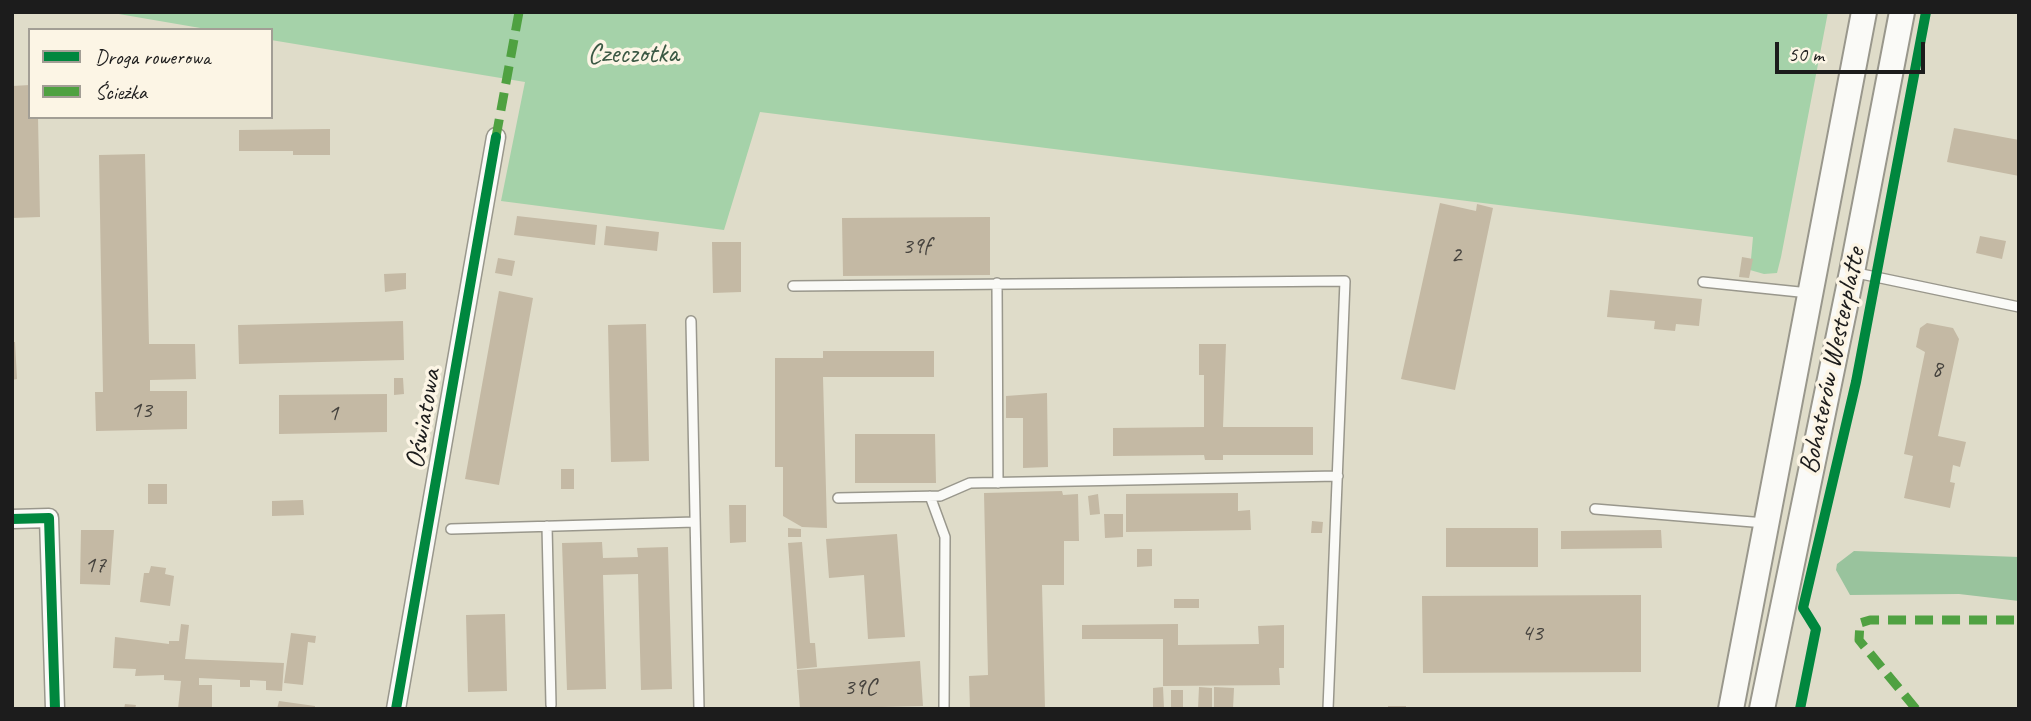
<!DOCTYPE html>
<html>
<head>
<meta charset="utf-8">
<style>
  body { margin:0 }
  #map { position:relative; width:2031px; height:721px; overflow:hidden; background:#dfdcc9; font-family:Caveat,sans-serif }
  canvas { display:block }
  .frame { position:absolute; inset:0; border:14px solid #1c1c1c; pointer-events:none }
  .legend { position:absolute; left:28px; top:28px; width:245px; height:91px; box-sizing:border-box; background:#fcf5e5; border:2px solid #a29e95; margin:0; padding:9px 12px; list-style:none; font-size:21px; color:#1c1c1c }
  .legend li { display:flex; align-items:center; gap:14px; height:35px }
  .legend b { width:35px; border:2px solid #a29e95 }
  .scale { position:absolute; left:1775px; top:42px; width:150px; height:32px; box-sizing:border-box; border:4px solid #1c1c1c; border-top:0; padding-left:9px; font-size:21px; line-height:24px; white-space:nowrap; color:#1c1c1c; -webkit-text-stroke:5px #fcf5e5; paint-order:stroke }
</style>
</head>
<body>
<div id="map">
<canvas width="2031" height="721"></canvas>
<div class="frame"></div>
<ul class="legend">
<li><b style="height:9px;background:#00873e"></b>Droga rowerowa</li>
<li><b style="height:9px;background:#4fa141"></b>Ścieżka</li>
</ul>
<div class="scale">50 m</div>
</div>
<script>
const c = document.querySelector('canvas').getContext('2d');
c.lineJoin = 'round';
function fill(path, color) {
  c.fillStyle = color;
  c.fill(path, 'evenodd');
}
function poly(rows) {
  const path = new Path2D();
  for (const r of rows) {
    path.moveTo(r[0], r[1]);
    for (let i = 2; i < r.length; i += 2) path.lineTo(r[i], r[i + 1]);
  }
  return path;
}
function trace(path, color, width, dash) {
  c.strokeStyle = color;
  c.lineWidth = width;
  c.lineCap = dash ? 'butt' : 'round';
  c.setLineDash(dash || []);
  c.stroke(path);
}
function label(font, color, halo, rows, align = 'center') {
  c.font = font + ' Caveat,sans-serif';
  c.lineWidth = 7;
  c.setLineDash([]);
  c.textBaseline = 'middle';
  c.strokeStyle = halo;
  c.fillStyle = color;
  for (const [text, x, y, turn = 0] of rows) {
    c.save();
    c.translate(x, y);
    c.rotate((+turn || 0) * Math.PI / 180);
    c.textAlign = isNaN(turn) ? turn : align;
    if (halo) c.strokeText(text, 0, 0);
    c.fillText(text, 0, 0);
    c.restore();
  }
}
fill(poly([
  [107,12,1828,12,1781,257,1777,273,1764,274,1750,270,1753,237,760,112,724,230,501,201,525,82,271,40,271,30,212,30]
]), '#a5d2a9');
fill(poly([
  [1854,551,2019,557,2019,601,1959,594,1850,595,1836,570,1837,564]
]), '#99c39d');
fill(poly([
  [30,85,30,117,38,117,40,217,12,218,12,86],
  [1954,128,2019,140,2019,176,1947,162],
  [330,129,330,155,293,155,293,151,239,151,239,130],
  [145,154,149,344,195,344,196,379,150,380,150,391,187,391,187,429,96,431,95,392,103,392,99,155],
  [1440,203,1476,211,1477,204,1493,208,1455,390,1401,379],
  [517,216,597,225,595,245,514,235],
  [990,217,990,275,843,276,842,218],
  [606,226,659,232,657,251,604,245],
  [1980,236,2006,241,2002,259,1976,253],
  [712,242,741,242,741,292,713,293],
  [1742,257,1753,259,1749,278,1739,277],
  [498,258,515,261,512,276,495,273],
  [406,273,406,289,385,292,384,274],
  [1610,290,1702,299,1699,326,1676,324,1675,331,1654,329,1655,321,1607,317],
  [499,291,533,298,499,485,465,479],
  [403,321,404,360,239,364,238,325],
  [1927,323,1953,328,1959,339,1938,436,1966,442,1960,467,1953,465,1950,482,1955,483,1950,508,1904,498,1913,456,1904,454,1925,352,1916,347,1920,328],
  [646,324,649,461,611,462,608,325],
  [12,342,15,342,17,379,12,380],
  [1199,344,1226,344,1223,427,1313,427,1313,455,1223,455,1223,460,1205,460,1204,455,1113,456,1113,428,1204,427,1204,375,1199,375],
  [823,351,934,351,934,377,823,377,827,528,802,527,783,516,783,467,775,467,775,358,823,358],
  [394,378,403,378,404,394,394,395],
  [1047,393,1048,467,1023,468,1023,418,1006,418,1006,396],
  [387,394,387,432,279,434,279,395],
  [855,434,935,434,936,483,855,483],
  [561,469,574,469,574,489,561,489],
  [148,484,167,484,167,504,148,504],
  [1062,491,1063,495,1078,494,1079,541,1064,541,1064,585,1042,585,1045,709,970,709,969,676,988,675,984,493],
  [1238,493,1238,511,1250,510,1251,530,1126,532,1126,494],
  [1098,494,1100,514,1090,515,1088,496],
  [303,500,304,515,272,516,272,501],
  [729,505,746,505,746,542,730,543],
  [1104,514,1123,514,1123,537,1105,538],
  [1312,521,1323,522,1322,533,1311,533],
  [788,528,801,529,801,537,788,537],
  [1446,528,1538,528,1538,567,1446,567],
  [81,530,114,530,110,585,80,584],
  [1661,530,1662,548,1561,549,1561,531],
  [897,534,905,637,868,639,864,575,829,578,826,539],
  [602,542,603,558,638,557,637,548,668,547,672,689,641,690,638,574,603,575,606,689,567,690,562,543],
  [802,542,810,643,815,643,817,667,797,669,788,543],
  [1137,549,1152,549,1152,566,1137,567],
  [151,566,166,568,165,574,174,576,170,606,140,602,144,573,149,573],
  [1641,595,1641,672,1423,673,1422,596],
  [1174,599,1199,599,1199,608,1174,608],
  [505,614,507,691,468,692,466,615],
  [181,624,189,625,185,659,284,663,282,691,266,690,266,681,250,680,250,687,240,687,240,680,199,678,199,685,212,685,212,709,178,709,181,681,164,680,164,675,135,676,136,669,113,668,115,637,169,644,169,641,179,641],
  [1178,624,1178,645,1259,644,1258,626,1284,625,1284,668,1279,668,1280,685,1163,686,1163,639,1082,639,1082,625],
  [291,633,316,636,315,643,308,642,303,685,284,683],
  [920,661,923,706,800,709,797,670],
  [1163,687,1164,708,1153,708,1153,688],
  [1199,687,1212,688,1212,709,1198,709],
  [1214,687,1234,688,1233,709,1214,709],
  [1171,690,1183,690,1183,708,1171,708],
  [279,701,315,706,315,709,277,709],
  [125,704,136,705,135,709,124,709],
  [1388,706,1406,706,1406,709,1388,709]
]), '#c4b9a4');
const service = poly([
  [1852,272,2019,307],
  [1703,282,1809,293],
  [997,283,998,483],
  [793,286,1345,281,1328,709],
  [691,321,699,709],
  [930,496,945,537,944,709],
  [838,498,940,496,970,483,1338,476],
  [1595,509,1765,523],
  [547,526,551,705],
  [451,529,695,522]
]);
const minor = poly([
  [12,519,49,518,55,709],
  [396,709,496,137]
]);
const secondary = poly([
  [1731,709,1864,12],
  [1762,709,1852,272,1902,12]
]);
trace(service, '#99978c', 12);
trace(minor, '#99978c', 21);
trace(secondary, '#99978c', 28);
trace(service, '#fafaf7', 9);
trace(minor, '#fafaf7', 18);
trace(secondary, '#fafaf7', 24);
trace(poly([
  [496,137,519,12],
  [1916,709,1859,640,1860,623,1870,620,2019,620]
]), '#4fa141', 9, [18, 9]);
trace(poly([
  [12,519,49,518,55,709],
  [396,709,496,137],
  [1800,709,1816,629,1803,608,1856,382,1926,12]
]), '#00873e', 10);
label('24px', '#46433e', null, [
  ["39f",916,247],
  ["2",1456,256],
  ["8",1937,370],
  ["13",141,411],
  ["1",333,414],
  ["17",95,566],
  ["43",1532,634],
  ["39C",860,688]
]);
label('28px', '#3b5944', '#fcf5e5', [
  ["Czeczotka",633,55]
]);
label('28px', '#1c1c1c', '#fcf5e5', [
  ["Bohaterów Westerplatte",1833,361,-78],
  ["Oświatowa",424,419,-80]
]);
</script>
</body>
</html>
